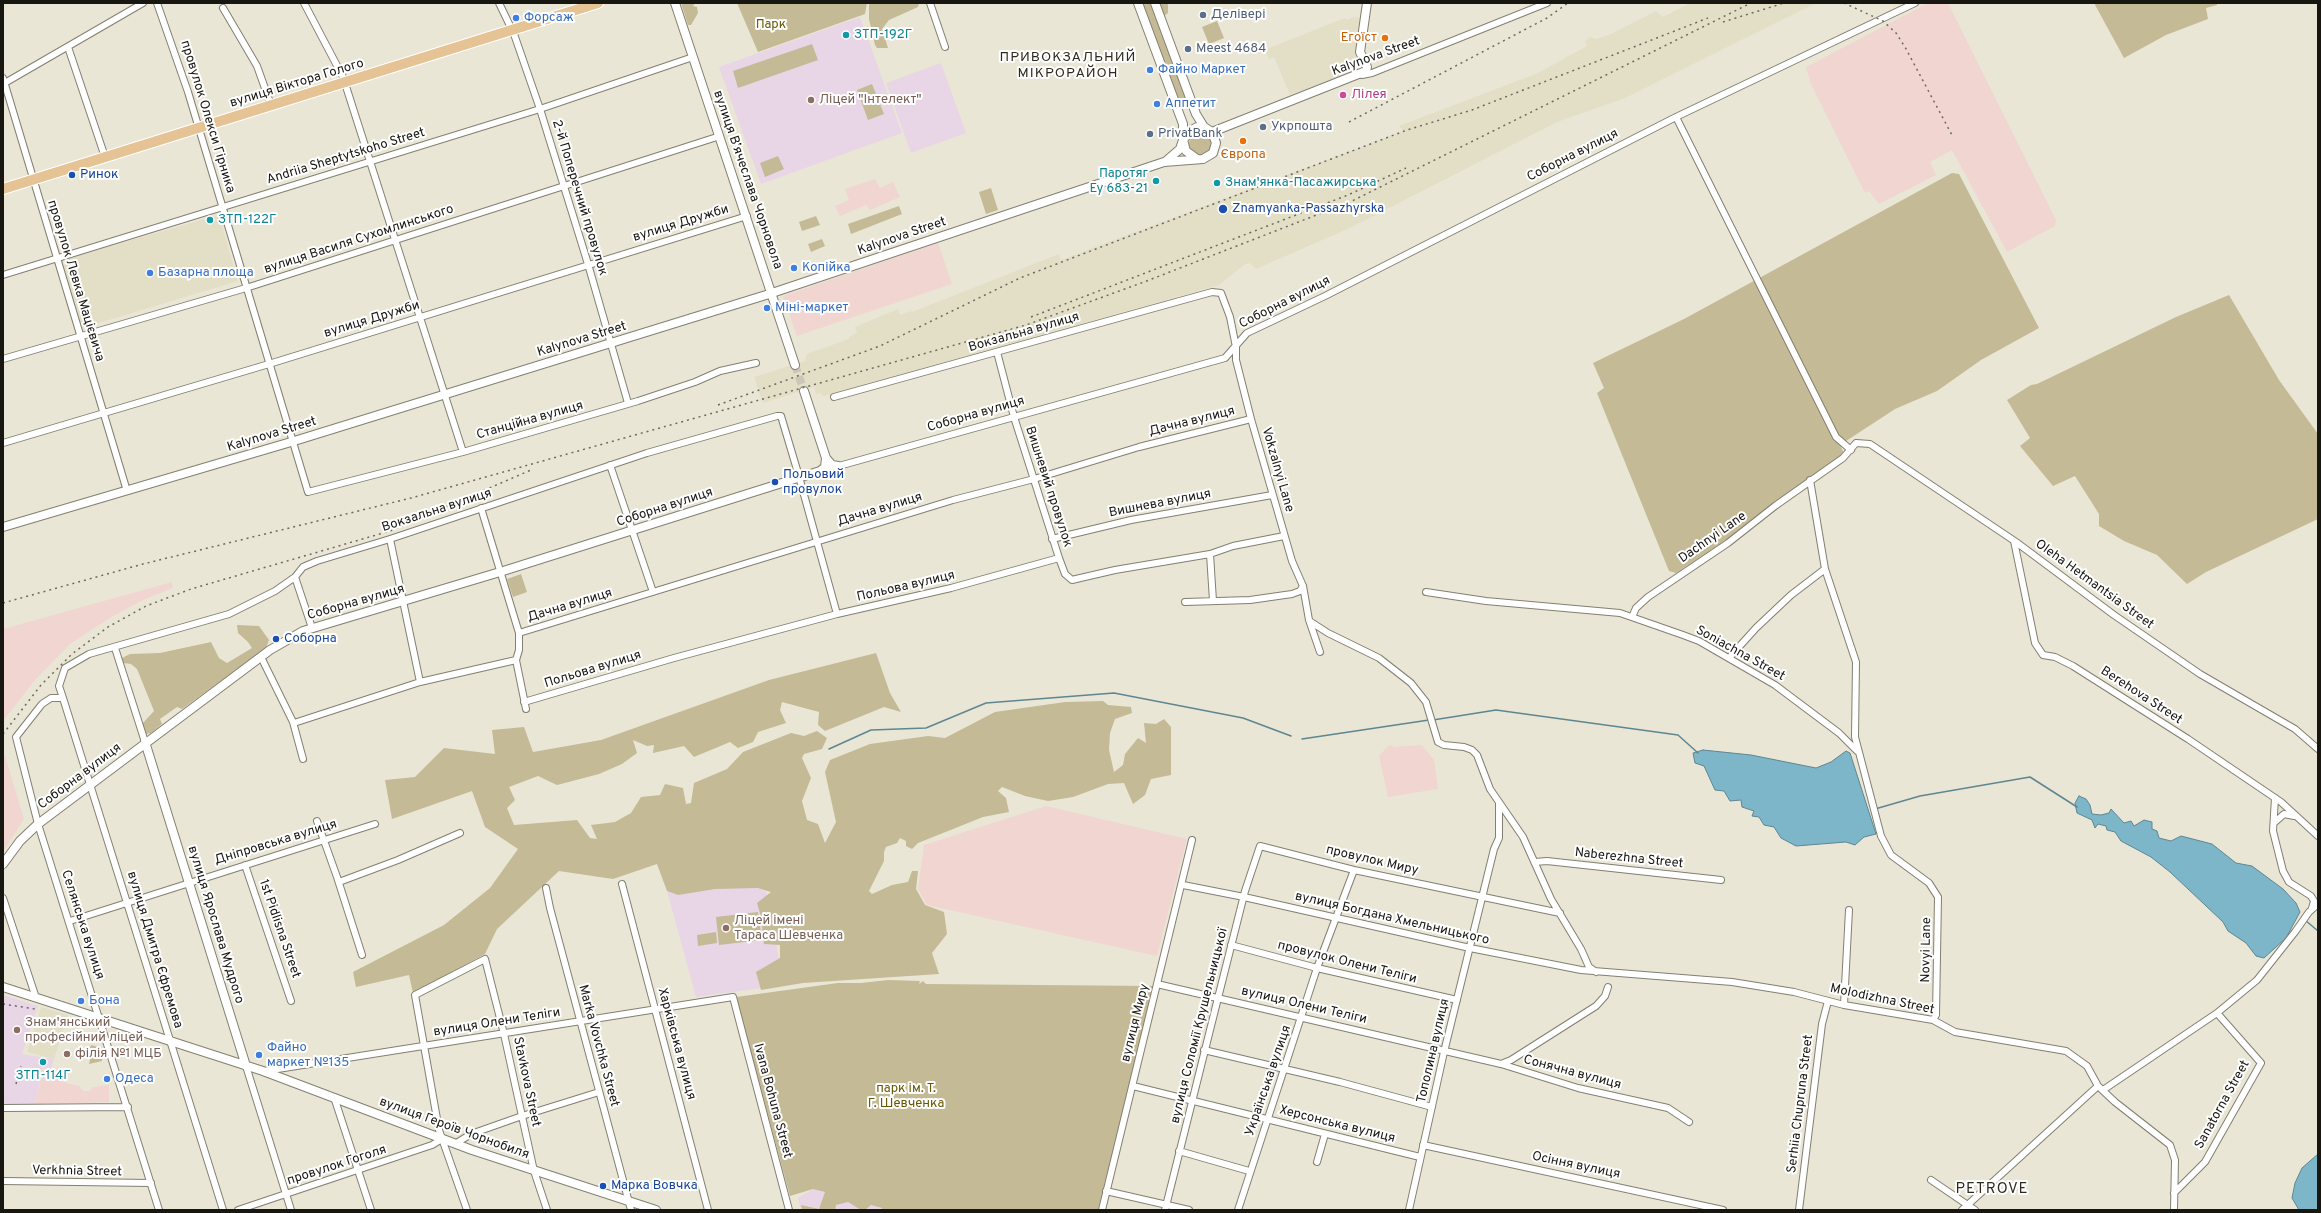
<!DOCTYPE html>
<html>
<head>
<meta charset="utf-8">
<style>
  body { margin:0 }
  #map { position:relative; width:2321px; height:1213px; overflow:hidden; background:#eae6d6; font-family:Overpass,sans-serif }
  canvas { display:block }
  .frame { position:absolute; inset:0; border:4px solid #181611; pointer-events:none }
</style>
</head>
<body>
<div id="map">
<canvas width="2321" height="1213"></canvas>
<div class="frame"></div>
</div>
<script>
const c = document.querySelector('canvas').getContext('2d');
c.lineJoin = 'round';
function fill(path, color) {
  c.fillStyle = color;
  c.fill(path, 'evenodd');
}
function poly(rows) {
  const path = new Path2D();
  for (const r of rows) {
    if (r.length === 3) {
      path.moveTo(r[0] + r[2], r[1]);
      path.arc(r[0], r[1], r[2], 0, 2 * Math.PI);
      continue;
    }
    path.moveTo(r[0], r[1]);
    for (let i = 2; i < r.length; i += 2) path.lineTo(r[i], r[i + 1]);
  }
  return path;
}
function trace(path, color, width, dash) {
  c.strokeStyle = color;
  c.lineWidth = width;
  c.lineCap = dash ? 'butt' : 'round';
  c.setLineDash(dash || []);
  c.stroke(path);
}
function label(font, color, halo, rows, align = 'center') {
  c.font = font + ' Overpass,sans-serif';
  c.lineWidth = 4;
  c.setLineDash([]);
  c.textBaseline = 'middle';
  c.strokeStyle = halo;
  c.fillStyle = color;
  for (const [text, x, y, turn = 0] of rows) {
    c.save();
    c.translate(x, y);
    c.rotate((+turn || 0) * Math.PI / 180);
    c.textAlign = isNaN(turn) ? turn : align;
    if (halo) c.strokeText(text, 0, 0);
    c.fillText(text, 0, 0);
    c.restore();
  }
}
fill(poly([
  [1690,3,1816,3,1625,98,1557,122,1352,227,1256,269,1250,263,1244,265,1219,285,824,396,820,393,816,394,814,387,763,403,754,377,805,361,807,354,849,339,849,337,857,333,855,327,898,309,900,315,911,311,912,312,1059,254,1061,260,1404,131,1399,126,1538,73,1587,46,1585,41,1590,37,1596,39,1609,35,1656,11,1663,17],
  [1354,17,1360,18,1357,56,1359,69,1290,95,1274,57,1269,59,1264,50,1345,18,1346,20],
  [219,215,238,281,82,328,63,265,70,263,68,258],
  [41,1007,68,1015,54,1059,27,1052]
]), '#e3dec6');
fill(poly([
  [1928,3,1948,3,2056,220,2055,226,2007,252,1952,150,1930,162,1936,175,1879,204,1869,191,1865,193,1811,84,1806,67],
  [875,179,880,188,893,182,900,197,870,210,866,205,840,216,835,206,849,200,845,189],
  [938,243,952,284,797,336,783,296],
  [172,582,173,588,143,600,113,616,70,644,35,680,3,721,3,629],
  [1392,745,1393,747,1422,745,1434,760,1438,789,1388,797,1379,756,1388,746],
  [5,756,24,819,3,852,3,758],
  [1046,806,1187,839,1157,956,927,905,918,889,924,845],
  [44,1067,63,1082,79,1086,83,1091,90,1091,93,1087,109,1085,109,1102,35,1104]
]), '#f0d5d1');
fill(poly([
  [860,17,902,133,761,184,719,67],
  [941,63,966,133,911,153,886,83],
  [764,879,784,985,696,997,667,891],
  [3,995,38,1006,22,1054,54,1059,50,1071,43,1067,35,1104,3,1105],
  [813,1189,886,1209,801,1210,798,1198]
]), '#e8d6e6');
fill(poly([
  [681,3,695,3,693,6,697,7,698,13,691,25,688,25],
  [737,3,867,3,865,14,758,52],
  [869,3,919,3,918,7,889,20,882,29,888,48,877,48,875,45,869,19],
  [1142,3,1151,3,1187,98,1179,101],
  [1158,3,1168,3,1168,13,1163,17],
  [2094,3,2217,3,2217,5,2206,8,2208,19,2166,35,2124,58],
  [1217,21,1224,38,1209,44,1202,27],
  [812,44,818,60,738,88,733,71],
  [872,84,884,114,868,120,857,90],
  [1200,144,11],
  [778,156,784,169,765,177,760,163],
  [1952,173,1959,174,2039,328,1981,360,1937,391,1895,409,1840,445,1844,453,1738,532,1676,573,1669,571,1597,393,1604,388,1593,363,1684,319],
  [991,188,998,210,986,214,979,192],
  [899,206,902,214,851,234,848,224],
  [816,216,820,225,802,231,799,222],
  [822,239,825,246,811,252,808,244],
  [2229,295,2279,380,2318,434,2318,519,2206,572,2187,584,2157,555,2124,541,2099,526,2099,514,2075,476,2053,486,2020,446,2030,438,2007,400,2031,385,2037,384,2176,317],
  [521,574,527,592,513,597,507,579],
  [237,625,259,626,269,640,266,648,182,709,177,707,160,719,162,724,151,733,146,734,142,724,154,711,137,669,131,664,123,663,122,658,130,654,160,653,211,642,219,658,227,663,252,648,248,642,238,633],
  [876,653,890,693,901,712,884,707,825,731,818,725,819,712,782,702,780,710,786,723,758,732,753,742,738,748,730,742,694,757,684,746,653,753,654,745,647,746,633,740,637,753,622,764,599,774,557,785,538,776,509,787,515,800,507,808,514,825,577,820,590,838,597,839,591,825,615,822,631,813,641,797,660,795,665,784,683,788,686,804,691,803,694,783,727,769,743,752,791,733,804,736,817,731,827,738,822,749,804,754,802,758,811,778,802,801,807,820,818,824,825,843,836,822,825,772,830,760,870,744,928,736,945,738,995,712,1065,702,1103,701,1108,705,1131,707,1132,713,1115,719,1110,733,1109,750,1114,772,1123,765,1125,754,1138,738,1146,743,1144,723,1156,724,1164,719,1171,727,1171,775,1151,779,1145,795,1133,804,1124,783,1108,784,1073,797,1048,801,1025,796,1002,787,998,791,1006,798,1009,812,983,817,918,843,912,849,906,846,906,841,900,838,897,843,886,847,884,852,884,861,869,891,872,894,892,885,908,882,912,871,918,871,916,889,925,905,944,912,947,934,932,953,939,974,803,983,761,990,756,972,780,958,780,945,764,944,761,917,757,903,771,892,758,888,715,889,678,895,667,891,657,864,613,879,559,871,497,929,485,954,413,993,409,975,356,987,353,972,444,925,490,888,518,849,485,827,472,791,392,819,385,780,415,777,444,748,495,754,492,730,524,727,533,752,601,740,769,680],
  [758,912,762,940,719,945,716,917],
  [716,932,717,943,698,946,697,935],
  [888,980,920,981,919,984,923,981,926,984,1154,986,1098,1210,882,1210,882,1208,871,1205,865,1210,861,1210,848,1202,836,1205,835,1210,802,1210,801,1205,819,1209,825,1192,813,1189,790,1196,736,997,838,983,861,983],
  [91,1045,102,1048,102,1061,89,1064,91,1055,89,1050]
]), '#c4ba95');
const water = poly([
  [1703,750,1751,755,1816,768,1831,762,1846,751,1850,753,1876,834,1864,837,1855,845,1846,842,1796,846,1781,838,1774,827,1764,825,1759,817,1752,816,1754,811,1742,807,1741,800,1730,801,1724,791,1715,790,1704,766,1695,763,1693,753,1703,750],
  [2079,796,2086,799,2090,805,2092,814,2101,815,2109,813,2111,809,2124,823,2131,821,2134,826,2144,820,2152,822,2152,829,2157,831,2159,838,2171,841,2181,836,2212,844,2236,863,2252,866,2283,889,2296,903,2300,912,2286,938,2264,958,2256,956,2246,943,2228,931,2223,922,2170,872,2151,857,2121,841,2115,832,2107,830,2106,826,2098,824,2095,828,2092,820,2077,813,2075,803,2079,796],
  [2318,1154,2318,1210,2299,1210,2292,1198,2295,1183,2302,1168,2318,1154]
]);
fill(water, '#7cb6c8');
trace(water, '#5e8691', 1);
trace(poly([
  [1433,720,1496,710,1678,735,1698,753],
  [1302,739,1429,720],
  [829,749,871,730,926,728,986,703,1114,693,1243,718,1291,736],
  [1875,809,1920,796,2030,777,2077,807],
  [2305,920,2318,931]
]), '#5e8691', 1.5);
trace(poly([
  [795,365,804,391]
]), '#cac7b8', 8, [8, 4]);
const minor = poly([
  [157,3,188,92,308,492,463,452,638,401,695,382,720,371,756,363],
  [304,3,343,77,463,452],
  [499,3,514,34,540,109,588,264,628,403],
  [930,3,945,47],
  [223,8,257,66,271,105],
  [68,47,105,157],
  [1362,75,1372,73,1547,3],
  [3,78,127,491],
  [3,84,143,3],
  [1676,117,1836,437,1851,450],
  [3,275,540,109,693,57],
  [997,352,1014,417,1059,558],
  [3,359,246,288,720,136],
  [834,397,1212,292,1221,293,1230,317,1236,347,1236,360,1251,419,1292,561,1303,586,1309,620,1320,652],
  [3,443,269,364,747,216],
  [610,465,653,592],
  [821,471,1225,358,1247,333,1325,296,1676,117,1915,3],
  [1810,480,1825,569,1856,662,1855,737,1881,836,1891,855,1929,883,1938,897,1936,1015,1933,1020],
  [481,508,519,633,519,650,516,660,526,709],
  [390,539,420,682],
  [1052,539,1131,520,1272,495],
  [2014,541,2035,643,2043,655,2055,657,2073,666,2188,739,2281,802,2318,836],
  [1210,554,1213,601],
  [295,577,312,628],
  [1426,592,1486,601,1620,613,1683,635,1699,641,1775,685,1839,733,1857,751],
  [1185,602,1250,600,1292,594,1300,591,1303,586],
  [1632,617,1636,608,1648,597,1728,543,1775,506,1843,458,1856,443,1870,444,2016,542,2114,615,2200,674,2295,729,2318,749],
  [1311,622,1328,633,1379,658,1411,683,1426,702,1438,742,1444,745,1464,747,1472,750,1477,755,1490,789,1523,837,1551,899,1581,949,1589,967,1596,972],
  [519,633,953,500,1034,479,1139,447,1251,419],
  [115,648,145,742],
  [261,657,293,722,303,759],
  [1729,658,1756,628,1791,595,1825,569],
  [63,698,223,1210],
  [524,702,674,658,837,614,951,588,1059,558,1065,574,1072,580,1076,579,1115,570,1210,554,1233,546,1284,536],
  [294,723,420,682,516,660],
  [2275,798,2273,831,2283,871,2289,882,2311,896,2314,901,2312,908],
  [317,821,337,877,362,955],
  [2275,822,2284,814,2294,816],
  [1535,862,1547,861,1721,880],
  [245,865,291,1001],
  [339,882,398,860,460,833],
  [622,884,708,1210],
  [1183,885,1244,897,1470,948,1581,970,1732,982,1794,992,1844,1005,1933,1020,1955,1032,2066,1051,2087,1066,2098,1086,2115,1102,2170,1145,2175,1160,2174,1210],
  [546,888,550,908,631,1210],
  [3,898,36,998],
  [70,921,375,824],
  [1231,945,1317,968,1457,1000],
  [1157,984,1501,1064,1578,1088,1668,1108,1689,1122],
  [1844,1005,1849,910],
  [1204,1050,1340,1082,1432,1107],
  [1501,1064,1511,1060,1596,1006,1605,996,1608,987],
  [246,1066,291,1210],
  [265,1071,733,997,789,1210],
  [1133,1086,1420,1157],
  [2103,1090,2217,1013,2257,980,2295,932,2309,912,2318,904],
  [334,1097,371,1210],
  [3,1108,128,1107],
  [455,1144,471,1134,522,1116,599,1092],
  [1423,1145,1723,1210],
  [1179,1151,1249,1171],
  [1317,1162,1325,1134],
  [1931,1180,1975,1210],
  [3,1181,151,1183],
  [1106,1191,1189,1210],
  [2174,1193,2205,1162,2261,1063,2217,1013],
  [159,1210,38,824,16,737,42,704,51,698,63,698,59,686,65,668,89,654,229,614,275,591,295,577,303,567,317,561,390,539,647,453,777,416,781,416,798,473,837,614],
  [238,1210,432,1145,442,1139],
  [467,1210,439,1130,415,995,485,959,504,1034,534,1171,547,1210],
  [1102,1210,1192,840],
  [1165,1210,1218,998,1245,891,1260,846,1354,870,1560,913],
  [1238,1210,1317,968,1354,870],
  [1409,1210,1444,1052,1494,849,1499,838,1499,803],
  [1799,1210,1822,1024,1828,1001],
  [1962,1210,2098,1086]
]);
const tertiary = poly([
  [675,3,795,365],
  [1138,3,1183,124,1183,140,1180,149,1166,161],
  [1155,3,1196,114,1204,127],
  [1212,132,1366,71,1367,67,1360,52,1367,3],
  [826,458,832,465,838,466],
  [3,527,291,442,766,295,1164,162,1203,159,1213,153,1216,143,1212,132,1204,127,1197,127,1190,131,1183,140,1186,151,1197,159],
  [145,742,246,1066],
  [3,864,20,841,38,824,270,650,303,631,500,572,820,471,825,467,826,458,804,391],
  [3,987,263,1071,472,1150,656,1210]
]);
const primary = poly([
  [3,189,598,3]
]);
trace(minor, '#837f71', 8);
trace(tertiary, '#837f71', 10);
trace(primary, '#fff', 12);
trace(minor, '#fff', 6);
trace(tertiary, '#fff', 8);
trace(primary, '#e5c395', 10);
trace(poly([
  [1844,3,1883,21,1896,33,1905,47,1953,137],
  [1723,22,1784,3],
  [1349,122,1547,18,1568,3],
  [1031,317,1348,195,1406,168],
  [718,405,880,346,1020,278,1407,130,1472,110,1708,18],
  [3,603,143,564,411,498,1026,325,1144,282,1350,202,1751,3],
  [3,734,41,685,72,654,108,627,146,606,191,589,390,531,531,470],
  [3,1004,35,1009],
  [16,1084,21,1066]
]), '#6c6a60', 1.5, [2, 4]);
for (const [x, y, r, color] of [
  [1203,15,4,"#5c6f8a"],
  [516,18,4,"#3f7fe0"],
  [846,35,4,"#0f9aa8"],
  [1385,38,4,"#e8710a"],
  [1188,49,4,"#5c6f8a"],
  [1150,70,4,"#3f7fe0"],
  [1343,95,4,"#d1479c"],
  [811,100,4,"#8d6e63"],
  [1157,104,4,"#3f7fe0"],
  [1263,127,4,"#5c6f8a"],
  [1150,134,4,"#5c6f8a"],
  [1243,141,4,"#e8710a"],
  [72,175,4,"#1a4fb4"],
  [1156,181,4,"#0f9aa8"],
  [1217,183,4,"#0f9aa8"],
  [1223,209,5,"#1a4fb4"],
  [210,220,4,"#0f9aa8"],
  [794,268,4,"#3f7fe0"],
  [150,273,4,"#3f7fe0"],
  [767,308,4,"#3f7fe0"],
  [775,482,4,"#1a4fb4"],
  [276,639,4,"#1a4fb4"],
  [726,928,4,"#8d6e63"],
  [81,1001,4,"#3f7fe0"],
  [17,1030,4,"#8d6e63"],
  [67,1054,4,"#8d6e63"],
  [259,1055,4,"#3f7fe0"],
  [43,1062,4,"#0f9aa8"],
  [107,1079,4,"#3f7fe0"],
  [603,1186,4,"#1a4fb4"]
]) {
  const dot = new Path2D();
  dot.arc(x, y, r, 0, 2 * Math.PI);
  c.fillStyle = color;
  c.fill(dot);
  trace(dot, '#fff', 1.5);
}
label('13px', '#4e5e75', '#fff', [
  ["Делівері",1211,15],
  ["Meest 4684",1196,49],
  ["Укрпошта",1271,127],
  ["PrivatBank",1158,134]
], 'left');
label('13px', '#366cbe', '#fff', [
  ["Форсаж",524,18],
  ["Файно Маркет",1158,70],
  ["Аппетит",1165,104],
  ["Копійка",802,268],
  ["Базарна площа",158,273],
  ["Міні-маркет",775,308],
  ["Бона",89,1001],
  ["Файно",267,1048],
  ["маркет №135",267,1063],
  ["Одеса",115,1079]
], 'left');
label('13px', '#685700', '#fff', [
  ["Парк",771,25],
  ["парк ім. Т.",906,1089],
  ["Г. Шевченка",906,1104]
]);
label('13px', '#0d838f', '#fff', [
  ["ЗТП-192Г",854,35],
  ["Паротяг",1148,174,"right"],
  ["Еу 683-21",1148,189,"right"],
  ["Знам'янка-Пасажирська",1225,183],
  ["ЗТП-122Г",218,220],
  ["ЗТП-114Г",43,1076,"center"]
], 'left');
label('13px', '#c56008', '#fff', [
  ["Егоїст",1377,38],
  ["Європа",1243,155,"center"]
], 'right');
label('13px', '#181611', '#fff', [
  ["Kalynova Street",1376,57,-20],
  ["вулиця Віктора Голого",297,84,-17],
  ["провулок Олекси Гірника",207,117,73],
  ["Соборна вулиця",1573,156,-27],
  ["Andriia Sheptytskoho Street",346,157,-17],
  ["вулиця Вʼячеслава Чорновола",747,180,71],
  ["2-й Поперечний провулок",579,198,73],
  ["вулиця Дружби",681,224,-17],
  ["Kalynova Street",902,237,-19],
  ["вулиця Василя Сухомлинського",359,240,-18],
  ["провулок Левка Мацієвича",75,281,73],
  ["Соборна вулиця",1285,303,-27],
  ["вулиця Дружби",372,320,-17],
  ["Вокзальна вулиця",1024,333,-16],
  ["Kalynova Street",582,340,-17],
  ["Соборна вулиця",976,415,-16],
  ["Станційна вулиця",530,421,-16],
  ["Дачна вулиця",1192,422,-14],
  ["Kalynova Street",272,435,-17],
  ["Vokzalnyi Lane",1277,470,74],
  ["Вишневий провулок",1048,487,72],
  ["Вишнева вулиця",1160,504,-11],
  ["Соборна вулиця",665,508,-18],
  ["Дачна вулиця",880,510,-17],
  ["Вокзальна вулиця",437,511,-18],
  ["Dachnyi Lane",1713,538,-35],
  ["Oleha Hetmantsia Street",2094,585,36],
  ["Польова вулиця",906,587,-13],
  ["Соборна вулиця",356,603,-16],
  ["Дачна вулиця",570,606,-17],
  ["Soniachna Street",1740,654,29],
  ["Польова вулиця",593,670,-17],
  ["Berehova Street",2141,696,33],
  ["Соборна вулиця",80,777,-37],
  ["Дніпровська вулиця",276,843,-17],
  ["Naberezhna Street",1629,859,6],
  ["провулок Миру",1372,861,13],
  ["вулиця Богдана Хмельницького",1392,919,13],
  ["Селянська вулиця",82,925,72],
  ["вулиця Ярослава Мудрого",215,925,73],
  ["1st Pidlisna Street",279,929,71],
  ["вулиця Дмитра Єфремова",154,950,73],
  ["Novyi Lane",1927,950,-89],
  ["провулок Олени Теліги",1347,963,14],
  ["Molodizhna Street",1882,1000,12],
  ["вулиця Олени Теліги",1304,1006,13],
  ["вулиця Олени Теліги",497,1023,-9],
  ["вулиця Миру",1136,1023,-76],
  ["вулиця Соломії Крушельницької",1200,1026,-76],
  ["Харківська вулиця",676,1044,75],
  ["Marka Vovchka Street",598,1046,75],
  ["Тополина вулиця",1434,1051,-77],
  ["Сонячна вулиця",1572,1073,15],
  ["Українська вулиця",1269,1081,-71],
  ["Stavkova Street",526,1082,78],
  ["Ivana Bohuna Street",772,1101,75],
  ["Serhiia Chupruna Street",1801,1104,-83],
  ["Sanatorna Street",2223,1105,-61],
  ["Херсонська вулиця",1337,1125,14],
  ["вулиця Героїв Чорнобиля",454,1129,20],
  ["провулок Гоголя",337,1166,-18],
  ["Осіння вулиця",1576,1166,12],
  ["Verkhnia Street",77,1172,1]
]);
label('13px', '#b23c85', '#fff', [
  ["Лілея",1351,95]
], 'left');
label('13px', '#785e54', '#fff', [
  ["Ліцей \"Інтелект\"",819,100],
  ["Ліцей імені",734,921],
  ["Тараса Шевченка",734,936],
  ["Знам'янський",25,1023],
  ["професійний ліцей",25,1038],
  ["філія №1 МЦБ",75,1054]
], 'left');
label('13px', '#164399', '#fff', [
  ["Ринок",80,175],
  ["Znamyanka-Passazhyrska",1232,209],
  ["Польовий",783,475],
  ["провулок",783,490],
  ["Соборна",284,639],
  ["Марка Вовчка",611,1186]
], 'left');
c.letterSpacing = '1px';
label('14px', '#2e2b1e', '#fff', [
  ["ПРИВОКЗАЛЬНИЙ",1068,58],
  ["МІКРОРАЙОН",1068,74]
]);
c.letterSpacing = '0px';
c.letterSpacing = '1px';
label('15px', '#2e2b1e', '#fff', [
  ["PETROVE",1992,1190]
]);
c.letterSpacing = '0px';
</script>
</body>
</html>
